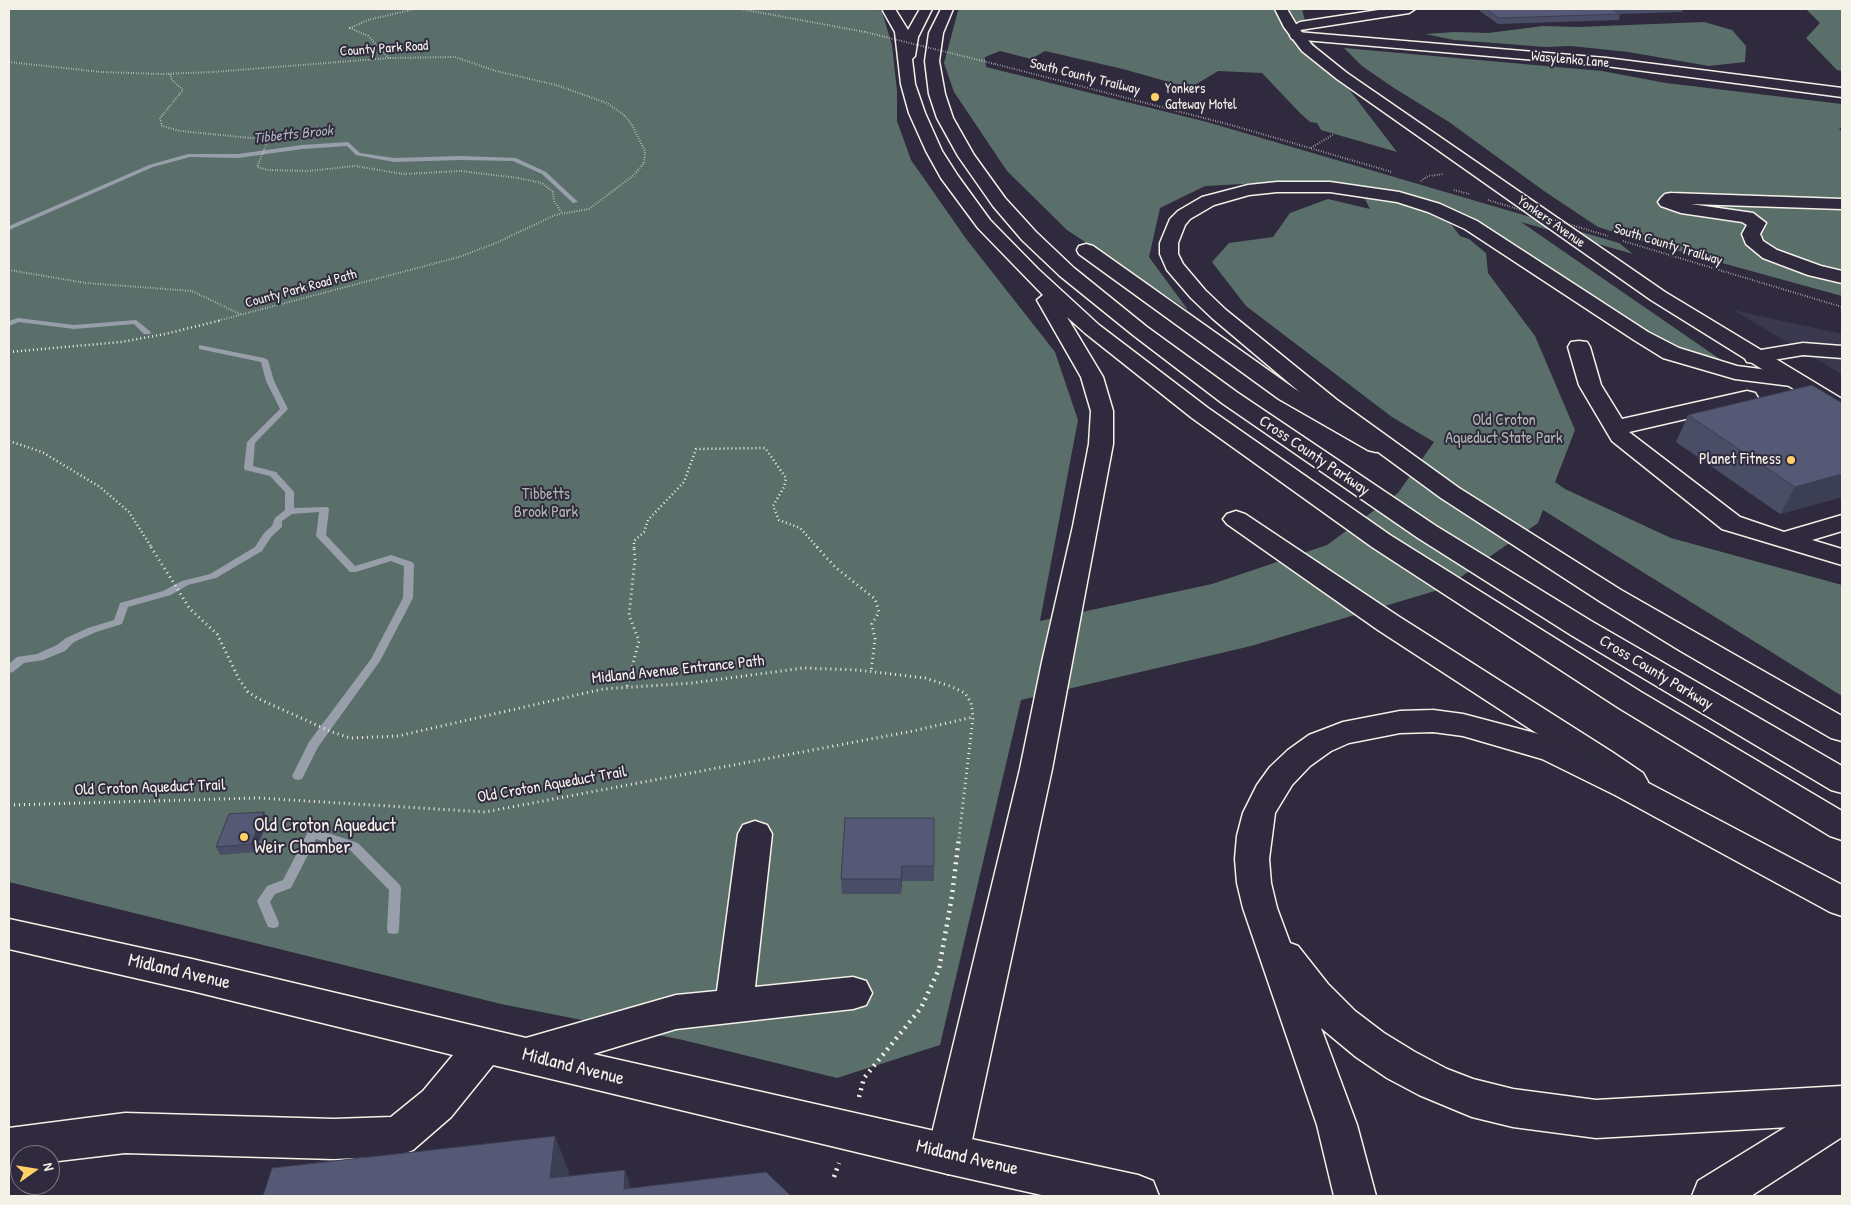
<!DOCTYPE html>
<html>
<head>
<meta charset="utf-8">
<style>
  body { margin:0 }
  #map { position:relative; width:1851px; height:1205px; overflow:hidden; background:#2f2a3d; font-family:"Patrick Hand",sans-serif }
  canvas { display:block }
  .frame { position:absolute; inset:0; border:10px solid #f4f1e8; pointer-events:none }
  .north { position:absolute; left:10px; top:1145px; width:50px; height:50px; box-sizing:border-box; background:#2f2a3d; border:1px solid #7e7a81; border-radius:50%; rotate:77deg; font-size:14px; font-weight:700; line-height:20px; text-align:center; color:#f4f1e8 }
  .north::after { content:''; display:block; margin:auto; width:18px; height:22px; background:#ffd166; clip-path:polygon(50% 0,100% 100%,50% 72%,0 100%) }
</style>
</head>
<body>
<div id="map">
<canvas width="1851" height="1205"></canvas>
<div class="frame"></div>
<div class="north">N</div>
</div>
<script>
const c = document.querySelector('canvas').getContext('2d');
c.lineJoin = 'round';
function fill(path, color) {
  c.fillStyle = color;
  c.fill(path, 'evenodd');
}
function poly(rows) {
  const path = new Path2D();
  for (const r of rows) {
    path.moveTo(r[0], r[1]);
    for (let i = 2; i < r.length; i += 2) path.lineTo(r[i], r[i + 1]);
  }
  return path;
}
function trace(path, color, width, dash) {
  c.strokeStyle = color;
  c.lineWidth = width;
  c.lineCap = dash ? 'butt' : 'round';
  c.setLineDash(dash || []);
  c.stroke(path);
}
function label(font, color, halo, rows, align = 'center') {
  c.font = font + ' "Patrick Hand",sans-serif';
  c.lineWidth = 4;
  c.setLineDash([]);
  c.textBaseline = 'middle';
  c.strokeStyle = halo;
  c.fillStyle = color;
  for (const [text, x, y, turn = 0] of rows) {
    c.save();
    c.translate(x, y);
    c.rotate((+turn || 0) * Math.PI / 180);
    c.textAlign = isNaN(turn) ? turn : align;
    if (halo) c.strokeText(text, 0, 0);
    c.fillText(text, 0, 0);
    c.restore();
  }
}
fill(poly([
  [1733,310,1842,334,1842,375,1838,372]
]), '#3a384e');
fill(poly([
  [9,9,878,9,882,12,892,45,897,91,897,121,911,160,967,240,1055,352,1078,420,1040,621,1212,584,1327,545,1398,493,1434,442,1392,417,1246,306,1212,262,1229,243,1273,237,1290,213,1328,199,1370,209,1358,186,1300,181,1205,186,1160,208,1149,257,1188,310,1067,230,1007,171,954,92,944,63,958,11,960,9,1302,9,1309,37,1397,152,1321,130,1317,123,1310,122,1300,113,1262,73,1218,71,1190,88,1123,69,1045,51,1031,59,1000,51,985,57,986,67,1207,122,1619,243,1633,254,1521,222,1727,364,1671,348,1510,241,1460,214,1439,208,1460,236,1469,239,1486,253,1488,273,1535,336,1575,430,1555,482,1565,489,1671,538,1842,585,1842,696,1543,510,1538,523,1445,588,1251,646,1021,700,940,1045,837,1078,683,1040,501,1004,9,882],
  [1806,9,1842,9,1842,71,1837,70,1806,38,1820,23],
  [1704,22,1732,30,1746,46,1745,62,1709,66,1628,52,1571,46,1545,47,1494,43,1454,40,1425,34,1455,32,1488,33,1543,26,1577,27],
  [1344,48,1602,71,1666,83,1842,104,1842,127,1839,129,1842,131,1842,296,1642,241,1598,227,1544,191,1449,122,1394,88,1362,66]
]), '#5a6f69');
fill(poly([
  [348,142,360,153,394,158,461,156,516,158,546,172,578,202,573,203,542,174,513,161,461,160,394,162,356,155,347,146,302,149,238,158,190,157,153,167,9,230,9,226,149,165,188,154,238,154,302,145,348,142],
  [18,318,74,325,136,320,151,332,150,334,144,334,134,324,74,329,19,322,9,326,9,321,18,318],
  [199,345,264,358,268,360,274,381,288,409,255,443,253,466,276,472,294,492,294,508,327,507,329,509,326,535,355,566,391,555,412,562,414,564,413,598,380,661,318,747,302,779,298,780,294,779,292,776,309,742,371,659,403,598,404,566,391,561,356,572,350,572,316,536,319,512,292,514,282,521,282,527,271,537,262,551,216,578,188,585,171,595,128,607,122,624,96,632,74,642,65,651,43,660,24,663,13,672,9,673,9,664,17,657,37,654,57,645,66,638,88,628,114,620,120,603,163,591,182,581,210,574,255,547,264,533,272,526,275,518,285,510,285,492,270,476,245,470,244,468,247,442,280,409,266,381,261,362,199,349,199,345],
  [313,828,358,843,399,884,401,888,399,929,398,933,393,934,388,933,387,929,389,890,350,850,316,839,291,888,275,894,270,902,279,923,278,927,273,928,268,927,257,901,267,886,283,880,309,830,313,828]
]), '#989fab');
const minor = poly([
  [1385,9,1415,9,1409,13,1300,30,1293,26,1300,22,1385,9],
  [1297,32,1606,58,1842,88,1842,97,1606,66,1292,39,1290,36,1292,33,1297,32],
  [1671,193,1842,199,1842,209,1691,204,1753,213,1766,223,1760,234,1763,241,1777,250,1821,266,1842,271,1842,283,1808,275,1763,258,1746,244,1742,234,1747,225,1742,222,1681,213,1661,206,1658,202,1661,198,1665,194,1671,193],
  [1086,244,1093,246,1295,389,1384,440,1388,445,1384,450,1376,452,1368,450,1279,399,1079,254,1077,250,1079,246,1086,244],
  [1579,341,1587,342,1590,347,1601,385,1622,419,1747,391,1755,393,1758,398,1755,403,1629,432,1740,517,1784,532,1842,515,1842,531,1812,540,1842,549,1842,565,1722,529,1612,441,1579,385,1568,347,1571,342,1579,341],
  [1803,343,1842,346,1842,358,1803,355,1755,363,1747,362,1744,357,1747,352,1755,351,1803,343],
  [1236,511,1245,514,1398,616,1612,752,1643,773,1648,782,1643,791,1632,794,1621,791,1590,768,1378,630,1227,524,1223,519,1227,514,1236,511],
  [755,821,767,825,772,834,755,987,853,977,866,981,872,993,866,1005,853,1009,676,1029,593,1054,948,1134,962,1140,969,1154,962,1168,948,1174,493,1065,451,1117,413,1150,399,1156,334,1159,125,1153,50,1162,50,1155,20,1155,20,1166,9,1168,9,1128,125,1113,334,1119,391,1117,423,1091,453,1055,192,991,9,949,9,919,192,959,526,1038,676,995,717,991,738,834,743,825,755,821]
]);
const major = poly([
  [1275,9,1287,9,1297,26,1312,45,1347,73,1665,292,1842,399,1842,416,1834,414,1651,300,1337,79,1302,51,1284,27,1275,9],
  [1842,1096,1842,1137,1751,1196,1692,1196,1698,1181,1828,1101,1842,1096],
  [948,1134,1138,1175,1153,1181,1159,1196,1046,1196,948,1174,934,1168,927,1154,934,1140,948,1134]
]);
const highway = poly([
  [882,9,895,9,908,30,920,9,932,9,918,37,915,56,912,59,915,84,925,113,942,151,958,176,990,220,1038,269,1099,325,1208,408,1390,535,1641,692,1842,811,1842,840,1830,836,1619,708,1372,547,1192,418,1085,333,1067,317,1103,377,1113,411,1113,444,1052,769,969,1154,962,1168,948,1174,934,1168,927,1154,1020,769,1042,662,1073,526,1089,444,1091,411,1081,377,1037,300,1043,295,978,228,941,178,926,151,909,113,901,84,895,32,882,9],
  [941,9,953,9,943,33,939,61,945,94,953,118,974,155,1005,198,1036,232,1074,268,1147,327,1238,393,1436,526,1591,621,1842,766,1842,793,1831,790,1571,635,1418,538,1222,403,1133,335,1060,276,1022,240,993,206,958,156,937,118,929,94,925,61,929,33,941,9],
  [1277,182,1330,182,1399,192,1440,204,1477,221,1648,332,1679,348,1737,366,1799,374,1802,379,1799,384,1791,386,1735,379,1663,358,1634,340,1465,229,1428,212,1397,202,1330,192,1277,192,1249,195,1214,205,1190,219,1185,225,1178,243,1178,254,1183,264,1205,290,1226,310,1337,400,1459,488,1621,590,1842,716,1842,741,1831,738,1679,650,1601,602,1441,498,1321,410,1212,318,1191,298,1167,270,1160,254,1160,243,1170,219,1178,211,1202,197,1248,185,1277,182],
  [1433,710,1463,714,1535,733,1564,743,1637,777,1842,885,1842,916,1830,912,1615,795,1542,759,1463,736,1433,732,1400,733,1349,743,1331,751,1310,766,1292,785,1275,813,1269,859,1271,883,1277,908,1290,943,1298,946,1328,984,1355,1011,1384,1033,1415,1052,1447,1069,1473,1079,1513,1089,1596,1100,1842,1086,1842,1124,1596,1138,1513,1127,1472,1117,1419,1095,1387,1078,1356,1057,1321,1028,1357,1125,1376,1196,1334,1196,1317,1125,1243,908,1237,883,1235,859,1237,836,1243,813,1257,785,1270,767,1288,750,1309,735,1343,722,1400,711,1433,710]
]);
trace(minor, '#f4f1e8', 3);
trace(major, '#f4f1e8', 3);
trace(highway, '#f4f1e8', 3);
trace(poly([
  [741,9,865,32],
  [389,58,368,36,350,28,368,20,415,9],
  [9,62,101,72,161,74,213,72,389,58,455,57,496,71,556,85,607,103,624,115,632,125,645,151,644,163,634,175,589,209,555,215,496,243,459,257,217,321],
  [995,64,1231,125,1392,172],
  [170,74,172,80,183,90,160,118,162,126,180,131,262,139,267,143,257,167,268,170,309,171,355,166,403,174,461,171,518,178,542,183,553,192,554,201,562,213],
  [1311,148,1334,134],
  [1421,181,1428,176,1444,174],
  [1454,190,1469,194],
  [1623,241,1842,307],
  [9,270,86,283,192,291,242,315]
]), '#f4f1e8', 2, [0.5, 2]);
trace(poly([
  [9,352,121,342,165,334,222,320],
  [9,441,42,452,100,487,129,512,152,548],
  [634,548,634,541,644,532,648,520,684,482,696,449,765,448,786,478,784,487,773,506,779,520,800,528,818,548]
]), '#f4f1e8', 2.5, [1, 3]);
trace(poly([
  [151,547,190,609,217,634,239,679,248,692,259,699,332,732,350,738,398,736,603,689,692,683,803,668,858,670,925,678,950,686,965,693,971,703,973,717,959,838],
  [817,547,835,567,875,599,879,612,872,624,875,639,871,672],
  [627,686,639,641,629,615,635,559,634,547],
  [9,805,258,798,485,812,913,731,973,717]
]), '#f4f1e8', 3, [1, 4]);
trace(poly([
  [859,1097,864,1078,921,1008,939,969,952,896,959,837],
  [834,1177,839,1163]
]), '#f4f1e8', 4.5, [2, 5]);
fill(minor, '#2f2a3d');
fill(major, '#2f2a3d');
fill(highway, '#2f2a3d');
trace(poly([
  [865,32,995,64],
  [1488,200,1608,236]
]), '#f4f1e8', 2, [0.5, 2]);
fill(poly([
  [1477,9,1683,9,1682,12,1620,14,1619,20,1498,24],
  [1842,403,1842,497,1780,514,1676,442,1688,415],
  [934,818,934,881,902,881,901,894,842,894,841,879],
  [268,820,255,852,220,855,216,847]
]), '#494d65');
fill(poly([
  [1842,474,1842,497,1780,514,1795,487],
  [264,812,268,820,255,852,251,844],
  [902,866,902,881,901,894,901,879],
  [555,1136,569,1172,567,1196,550,1178],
  [625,1170,634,1196,624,1189]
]), '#3c3e53');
const building = poly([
  [1486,9,1618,9,1612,9,1621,14,1499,18,1486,9],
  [1812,385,1842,403,1842,474,1795,487,1688,415,1812,385],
  [264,812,251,844,216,847,229,814,264,812],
  [845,818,934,818,934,866,902,866,901,879,841,879,845,818],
  [555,1136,550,1178,625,1170,624,1189,766,1172,791,1196,263,1196,272,1168,555,1136]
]);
fill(building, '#555976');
trace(building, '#3c3e53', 1);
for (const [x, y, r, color] of [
  [1155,97,5,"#ffd166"],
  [1791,460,5,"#ffd166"],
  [244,837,5,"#ffd166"]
]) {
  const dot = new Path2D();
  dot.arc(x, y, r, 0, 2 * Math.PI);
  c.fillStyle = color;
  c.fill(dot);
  trace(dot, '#2f2a3d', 2);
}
label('14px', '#f4f1e8', '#2f2a3d', [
  ["County Park Road",384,49,-4],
  ["Wasylenko Lane",1570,60,5],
  ["South County Trailway",1085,77,14],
  ["Yonkers Avenue",1551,222,35],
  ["South County Trailway",1668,245,17],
  ["County Park Road Path",301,289,-15]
]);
label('14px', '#f4f1e8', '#2f2a3d', [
  ["Yonkers",1165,89],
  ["Gateway Motel",1165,105]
], 'left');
label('italic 15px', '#afb4ba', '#2f2a3d', [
  ["Tibbetts Brook",293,135,-6]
]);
label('16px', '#afb6af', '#2f2a3d', [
  ["Old Croton",1504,421],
  ["Aqueduct State Park",1504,439],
  ["Tibbetts",546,495],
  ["Brook Park",546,513]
]);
label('16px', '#f4f1e8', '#2f2a3d', [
  ["Cross County Parkway",1314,456,34],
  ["Midland Avenue Entrance Path",678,670,-6],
  ["Cross County Parkway",1656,673,31],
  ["Old Croton Aqueduct Trail",552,785,-10],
  ["Old Croton Aqueduct Trail",150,788,-2]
]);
label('16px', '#f4f1e8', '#2f2a3d', [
  ["Planet Fitness",1781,460]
], 'right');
label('19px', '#f4f1e8', '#2f2a3d', [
  ["Old Croton Aqueduct",254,826],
  ["Weir Chamber",254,848]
], 'left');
label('19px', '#f4f1e8', '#2f2a3d', [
  ["Midland Avenue",179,972,13],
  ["Midland Avenue",573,1067,14],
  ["Midland Avenue",967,1158,13]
]);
</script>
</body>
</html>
